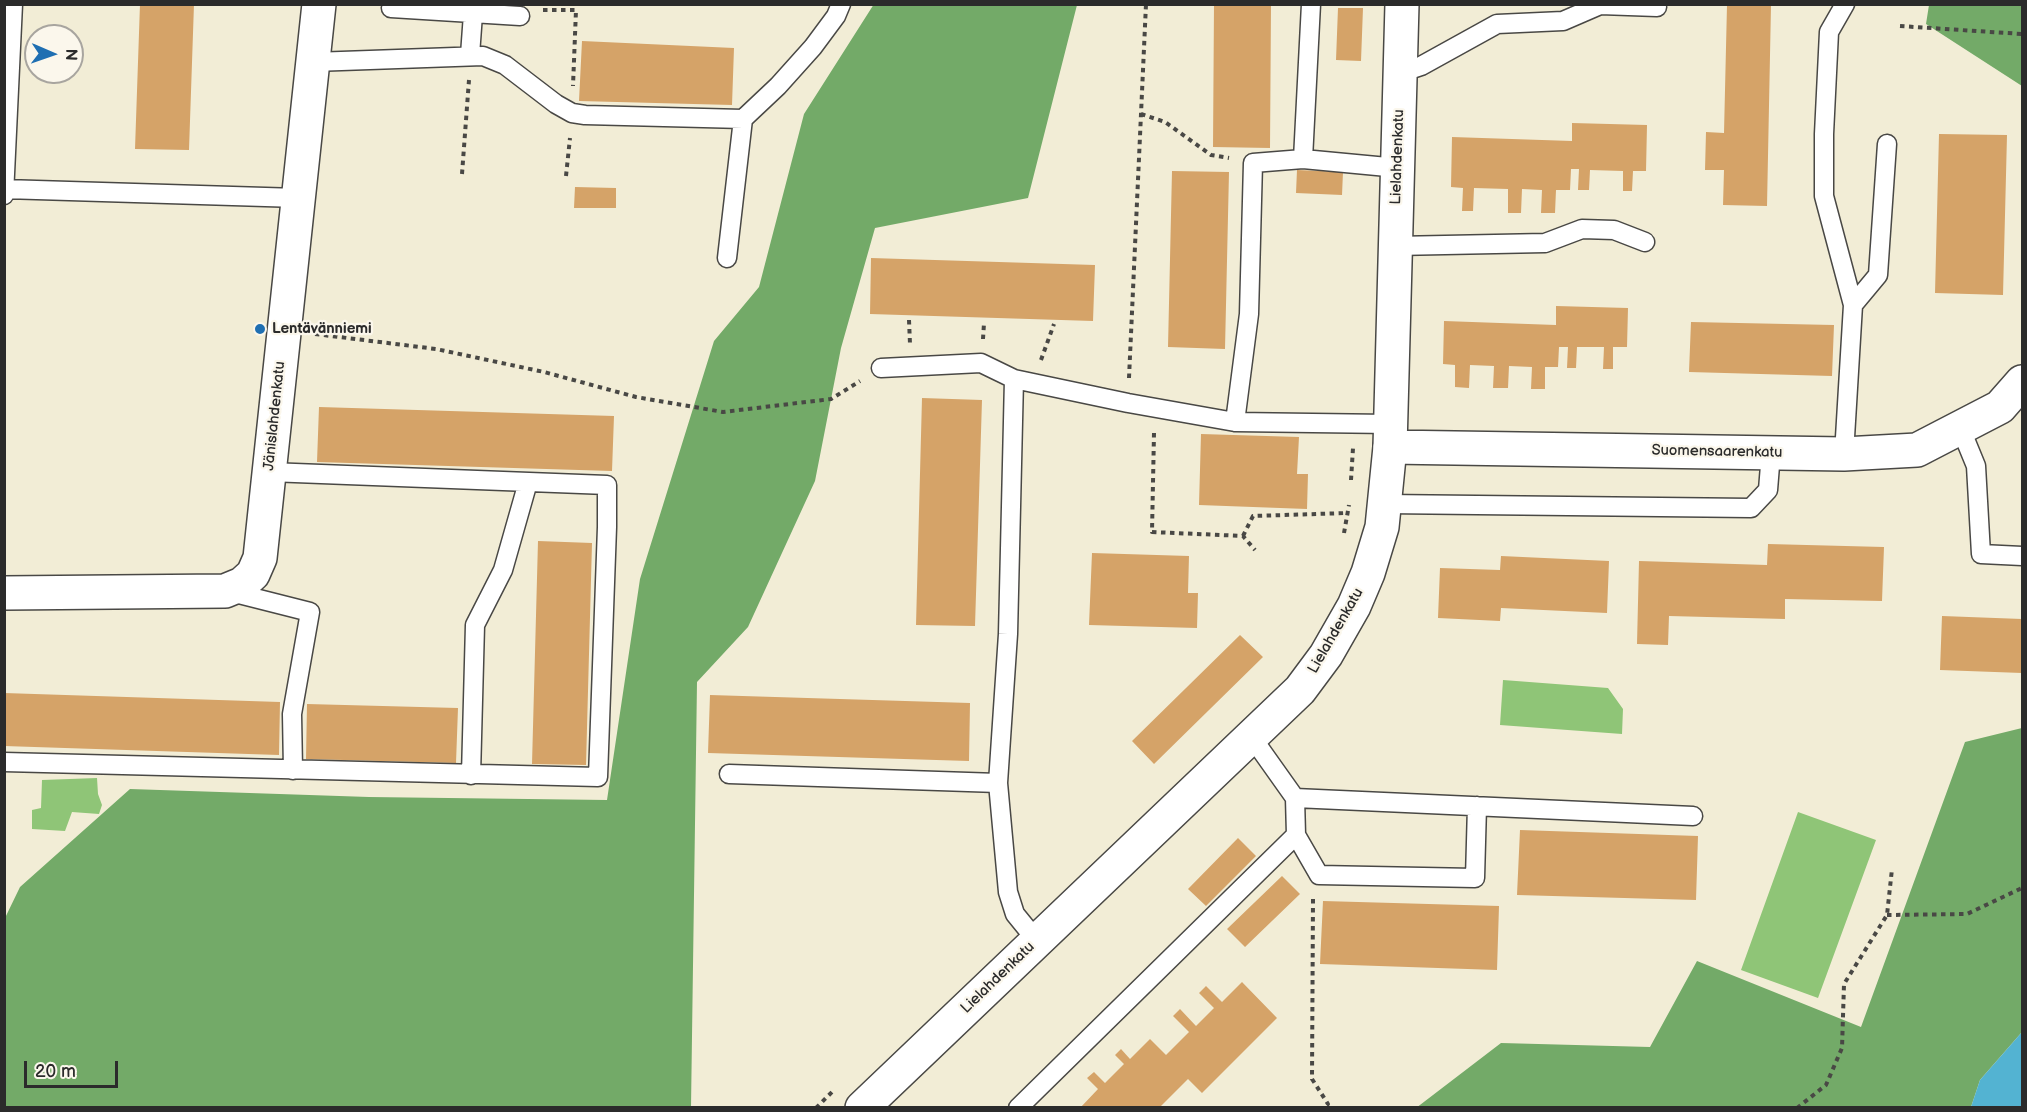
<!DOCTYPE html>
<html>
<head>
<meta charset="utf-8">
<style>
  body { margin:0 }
  #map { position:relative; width:2027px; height:1112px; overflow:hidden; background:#f2edd6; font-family:"Balsamiq Sans",sans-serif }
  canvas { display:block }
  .frame { position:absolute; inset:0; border:6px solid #2b2b2b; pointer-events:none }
  .north { position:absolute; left:24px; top:24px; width:60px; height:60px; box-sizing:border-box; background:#fbf7ec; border:2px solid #a8a59f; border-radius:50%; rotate:92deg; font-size:16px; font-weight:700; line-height:24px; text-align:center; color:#2b2b2b }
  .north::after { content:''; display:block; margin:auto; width:21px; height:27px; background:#1f6fb2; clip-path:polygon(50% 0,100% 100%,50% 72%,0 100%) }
  .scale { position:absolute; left:24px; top:1061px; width:94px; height:27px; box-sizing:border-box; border:3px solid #2b2b2b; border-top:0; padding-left:8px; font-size:18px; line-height:21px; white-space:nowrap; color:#2b2b2b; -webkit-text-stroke:4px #fbf7ec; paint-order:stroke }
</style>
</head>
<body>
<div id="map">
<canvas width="2027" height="1112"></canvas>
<div class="frame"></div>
<div class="north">N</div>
<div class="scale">20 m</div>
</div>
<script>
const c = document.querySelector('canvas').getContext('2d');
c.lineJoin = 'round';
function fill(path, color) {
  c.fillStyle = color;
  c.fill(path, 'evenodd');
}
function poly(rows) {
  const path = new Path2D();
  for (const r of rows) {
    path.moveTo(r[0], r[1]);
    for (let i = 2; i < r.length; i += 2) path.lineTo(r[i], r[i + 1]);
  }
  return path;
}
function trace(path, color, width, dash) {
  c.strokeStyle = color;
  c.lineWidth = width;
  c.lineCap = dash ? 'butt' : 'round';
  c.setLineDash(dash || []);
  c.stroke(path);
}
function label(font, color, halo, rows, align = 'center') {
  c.font = font + ' "Balsamiq Sans",sans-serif';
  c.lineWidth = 4.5;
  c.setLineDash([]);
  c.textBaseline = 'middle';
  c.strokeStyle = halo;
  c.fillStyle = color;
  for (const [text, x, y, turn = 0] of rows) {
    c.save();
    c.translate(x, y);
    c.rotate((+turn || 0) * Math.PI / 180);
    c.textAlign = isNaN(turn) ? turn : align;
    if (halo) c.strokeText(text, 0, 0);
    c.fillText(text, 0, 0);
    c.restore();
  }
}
fill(poly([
  [1503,680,1608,688,1623,709,1622,734,1500,725],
  [97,778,98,794,102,805,99,814,72,812,65,831,32,829,32,810,41,808,42,780],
  [1798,812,1876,840,1818,998,1741,970]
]), '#8fc577');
fill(poly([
  [874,4,1077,5,1028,198,875,228,841,348,815,481,748,627,697,682,691,1107,5,1107,5,918,20,887,130,789,369,797,607,800,640,579,714,341,759,287,804,114],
  [1929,5,2022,5,2022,86,1926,24],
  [2022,728,2022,1032,1980,1080,1971,1107,1416,1108,1501,1043,1650,1047,1697,961,1861,1027,1965,742]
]), '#73aa68');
fill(poly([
  [2022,1032,2022,1107,1971,1107,1980,1080]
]), '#53b3d2');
fill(poly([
  [140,4,194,4,189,150,135,149],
  [1214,4,1271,4,1270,148,1213,147],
  [1727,5,1771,5,1767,206,1723,205,1724,170,1705,170,1706,132,1724,133],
  [1338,8,1363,8,1361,61,1336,60],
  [582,41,734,48,732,105,579,101],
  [1572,123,1647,125,1646,171,1633,171,1632,191,1623,191,1623,171,1590,170,1589,190,1578,190,1579,169,1571,169,1570,190,1556,190,1555,213,1541,213,1542,190,1522,189,1521,213,1508,213,1508,189,1474,188,1473,211,1462,211,1463,188,1451,187,1452,137,1572,141],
  [1939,134,2007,135,2003,295,1935,293],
  [1297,170,1343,172,1342,195,1296,193],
  [1172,171,1229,172,1225,349,1168,347],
  [575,187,616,188,616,208,574,208],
  [871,258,1095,265,1093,321,870,314],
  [1556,306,1628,308,1627,347,1613,347,1613,369,1603,369,1604,347,1577,347,1576,368,1567,368,1568,347,1559,347,1558,367,1545,367,1545,389,1531,389,1532,367,1509,366,1508,388,1493,388,1494,366,1470,365,1469,388,1455,387,1455,365,1443,364,1444,321,1556,325],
  [1691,322,1834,325,1832,376,1689,372],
  [922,398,982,400,975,626,916,625],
  [319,407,614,416,612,471,317,462],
  [1201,434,1299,437,1297,474,1308,474,1307,509,1199,505],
  [538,541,592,543,586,765,532,764],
  [1768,544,1884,547,1882,601,1785,599,1785,619,1669,616,1668,645,1637,644,1639,561,1767,565],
  [1092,553,1189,556,1188,593,1198,593,1197,628,1089,625],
  [1501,556,1609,561,1607,613,1501,608,1500,621,1438,618,1440,568,1500,570],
  [1942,616,2022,619,2022,673,1940,670],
  [1240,635,1263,657,1154,764,1132,741],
  [4,693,280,702,279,755,4,746],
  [710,695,970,703,969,761,708,753],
  [307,704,458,708,456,763,306,759],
  [1520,830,1698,836,1696,900,1517,895],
  [1238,838,1256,856,1206,906,1188,889],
  [1282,876,1300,894,1245,947,1227,929],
  [1323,901,1499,906,1497,970,1320,964],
  [1242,982,1277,1018,1202,1093,1188,1079,1159,1108,1080,1108,1098,1089,1087,1078,1094,1072,1105,1083,1124,1064,1115,1055,1121,1049,1130,1059,1150,1039,1166,1055,1189,1032,1173,1016,1180,1009,1196,1026,1214,1008,1199,993,1206,986,1222,1002]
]), '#d5a368');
const lane = poly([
  [391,8,520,16],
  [470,55,473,14],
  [313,62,483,56,505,65,556,104,572,113,585,115,743,119,778,86,813,47,836,16,841,4],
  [1400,73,1421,66,1497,24,1563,21,1600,5,1657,7],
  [1303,159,1311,4],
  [4,189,298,198],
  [4,195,13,4],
  [1395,246,1545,243,1582,229,1614,230,1645,242],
  [727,258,743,119],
  [1853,305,1878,275,1887,144],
  [881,368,981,363,1014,379,1008,634,998,783,1008,892,1015,914,1037,941],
  [1014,379,1128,403,1235,422,1390,424],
  [1235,422,1249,314,1253,163,1303,159,1398,168],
  [1960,427,1976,466,1981,554,2022,556],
  [1844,454,1853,305,1824,196,1824,134,1829,32,1845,4],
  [1385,504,1751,508,1768,490,1771,453],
  [227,591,310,612,292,714,293,770],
  [4,762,598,777,607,527,607,485,269,472],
  [729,774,998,783],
  [471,775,475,625,503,570,528,482],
  [1295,798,1693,816],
  [1296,835,1319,875,1475,878,1477,806],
  [1018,1108,1296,835,1295,798,1251,736]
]);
const street = poly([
  [1402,4,1390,447,1844,454,1917,450,2000,407,2022,382],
  [4,593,225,591,242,584,253,574,260,558,319,4]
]);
const secondary = poly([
  [862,1108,1300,690,1326,655,1354,606,1368,573,1382,527,1390,447]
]);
trace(lane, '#494845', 21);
trace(street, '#494845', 36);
trace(secondary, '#494845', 36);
trace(poly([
  [543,10,576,10,573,86],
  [1900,26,2022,34],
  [1141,114,1165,122,1211,155,1229,158],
  [462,174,469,80],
  [566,176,570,138],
  [909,320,910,344],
  [315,334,436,349,544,372,636,397,723,412,831,399,860,381],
  [983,339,984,323],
  [1041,360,1054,324],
  [1129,378,1146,4],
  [1154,433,1152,532,1243,536,1255,550],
  [1351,480,1353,448],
  [1344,533,1349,505],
  [1243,536,1253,516,1347,513],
  [1313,899,1312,1079,1328,1104,1324,1108],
  [1887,915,1967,914,2022,888],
  [816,1108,834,1090],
  [1797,1108,1826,1085,1842,1048,1844,984,1887,915,1892,869]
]), '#494845', 4, [4.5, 4.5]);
trace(lane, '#fff', 18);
trace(street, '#fff', 33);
trace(secondary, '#fff', 33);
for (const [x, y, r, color] of [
  [260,329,6,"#1f6fb2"]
]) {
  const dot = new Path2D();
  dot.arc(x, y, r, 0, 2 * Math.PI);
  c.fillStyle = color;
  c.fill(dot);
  trace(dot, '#fbf7ec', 2);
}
label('15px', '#2b2b2b', '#fbf7ec', [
  ["Lielahdenkatu",1398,157,-88],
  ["Jänislahdenkatu",275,416,-84],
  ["Suomensaarenkatu",1717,452,1],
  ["Lielahdenkatu",1336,631,-60],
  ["Lielahdenkatu",998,978,-44]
]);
label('bold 15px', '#2b2b2b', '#fbf7ec', [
  ["Lentävänniemi",272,329]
], 'left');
</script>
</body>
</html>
